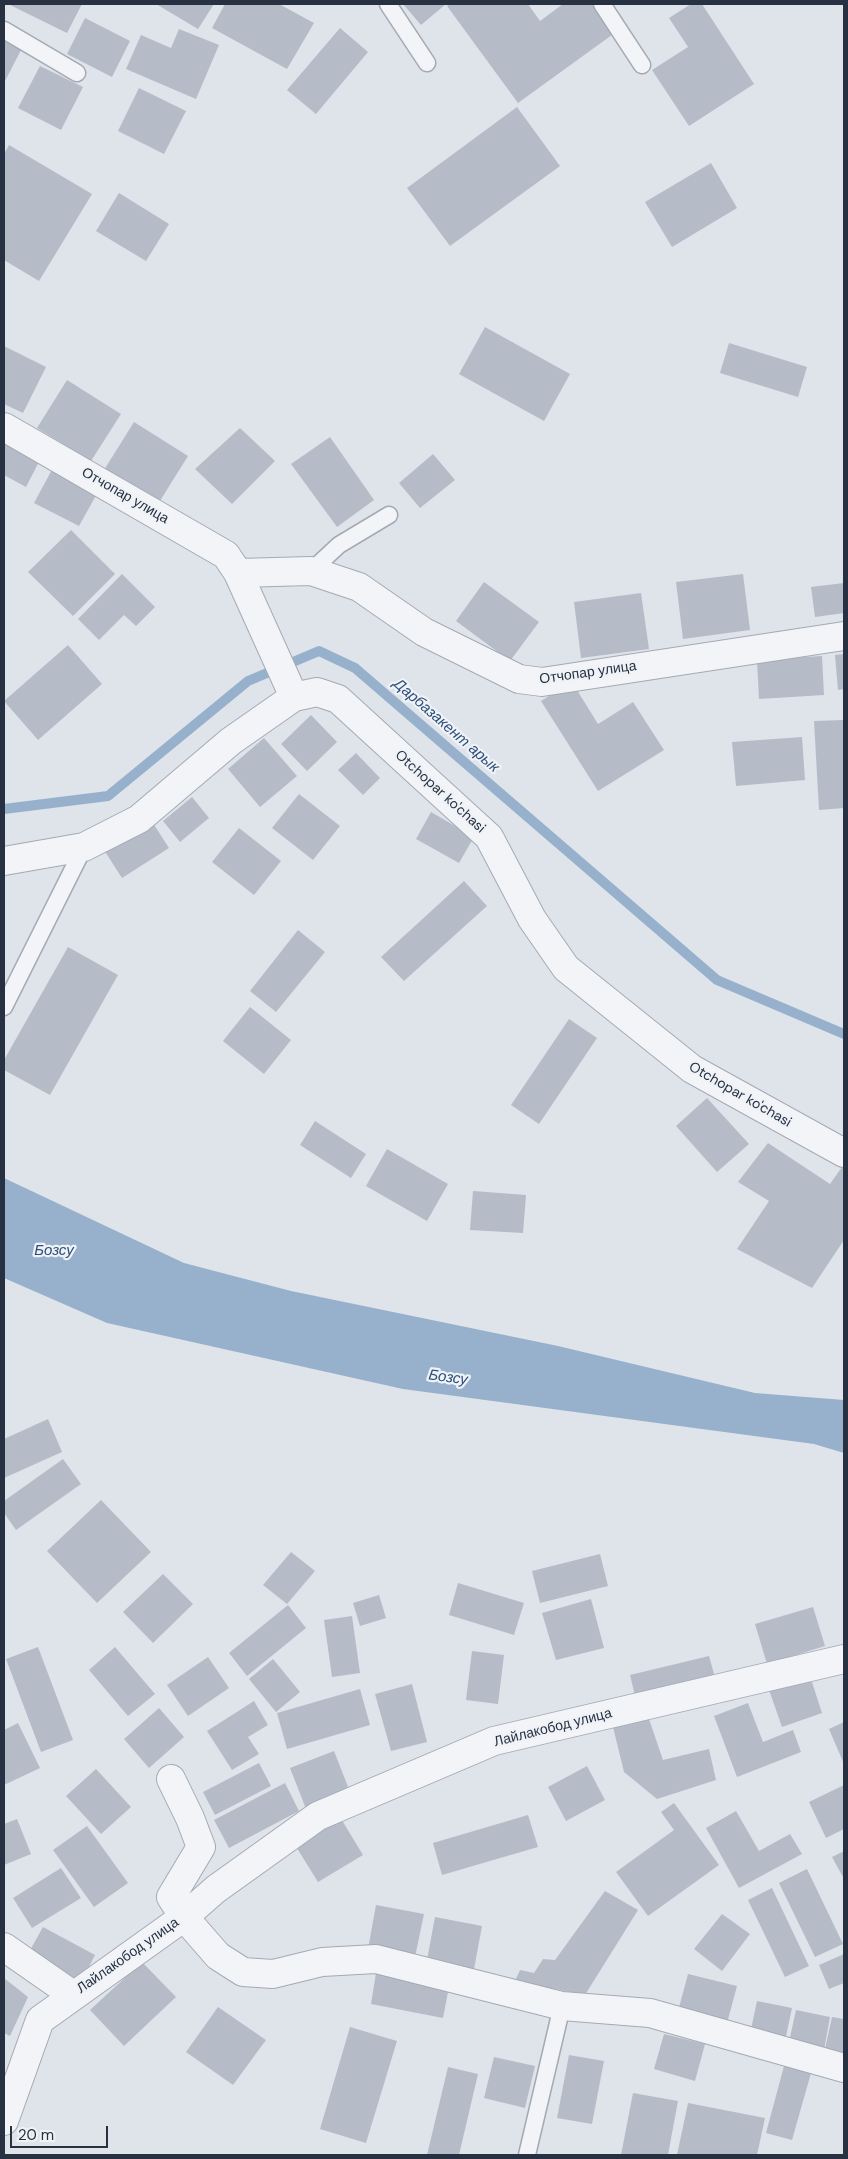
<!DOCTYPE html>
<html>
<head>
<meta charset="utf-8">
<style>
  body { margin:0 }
  #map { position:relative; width:848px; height:2159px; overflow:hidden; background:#dfe3ea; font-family:"DM Sans",sans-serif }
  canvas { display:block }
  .frame { position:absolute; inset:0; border:5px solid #273142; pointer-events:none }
  .scale { position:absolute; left:10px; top:2126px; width:98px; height:22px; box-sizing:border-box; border:2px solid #273142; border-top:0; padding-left:6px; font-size:15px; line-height:18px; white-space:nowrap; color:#273142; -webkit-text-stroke:4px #eff2f7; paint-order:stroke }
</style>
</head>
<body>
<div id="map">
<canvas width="848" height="2159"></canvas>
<div class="frame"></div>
<div class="scale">20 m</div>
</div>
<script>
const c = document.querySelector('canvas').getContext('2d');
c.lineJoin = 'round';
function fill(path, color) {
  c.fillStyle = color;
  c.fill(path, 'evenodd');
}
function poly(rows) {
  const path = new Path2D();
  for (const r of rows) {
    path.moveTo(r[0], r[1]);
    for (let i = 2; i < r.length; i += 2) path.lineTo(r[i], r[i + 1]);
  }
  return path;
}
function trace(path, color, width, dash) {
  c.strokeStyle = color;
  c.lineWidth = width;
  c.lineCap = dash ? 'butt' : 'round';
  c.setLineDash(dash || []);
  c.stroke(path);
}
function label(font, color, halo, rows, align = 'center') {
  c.font = font + ' "DM Sans",sans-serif';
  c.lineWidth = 4.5;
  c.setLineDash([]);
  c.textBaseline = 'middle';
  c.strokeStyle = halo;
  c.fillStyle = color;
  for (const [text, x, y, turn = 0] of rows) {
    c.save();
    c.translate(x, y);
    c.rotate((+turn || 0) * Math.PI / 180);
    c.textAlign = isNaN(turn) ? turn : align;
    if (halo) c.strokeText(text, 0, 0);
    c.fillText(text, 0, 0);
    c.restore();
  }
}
fill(poly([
  [4,1178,184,1263,291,1291,558,1346,755,1393,844,1400,844,1453,814,1444,403,1389,107,1323,4,1278]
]), '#97b1cd');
trace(poly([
  [4,809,108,796,248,681,319,651,355,668,717,980,844,1034]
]), '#97b1cd', 10);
fill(poly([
  [8,4,82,4,67,33],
  [156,4,214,4,198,29],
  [225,4,279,4,314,23,287,69,212,28],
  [403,4,446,4,421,25],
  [450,4,528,4,540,21,563,4,595,4,616,32,518,103,447,6],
  [691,4,702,4,754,84,689,126,652,70,688,47,669,18],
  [85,18,130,41,112,77,67,54],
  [340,28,368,52,316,114,287,90],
  [179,29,219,45,196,99,126,69,141,35,171,48],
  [4,41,21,50,4,83],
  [40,66,83,87,61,130,18,108],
  [139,88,186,111,164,154,118,131],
  [517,107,560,166,450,246,407,188],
  [9,145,92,194,39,281,4,260,4,154],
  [711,163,737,208,672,247,645,202],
  [119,193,169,224,146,261,96,231],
  [485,327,570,374,544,421,459,374],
  [729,343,807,367,798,397,720,373],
  [4,346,46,367,23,413,4,404],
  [67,380,121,414,91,461,37,428],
  [134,422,188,456,158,504,104,470],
  [240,428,275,461,232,504,195,469],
  [4,437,41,458,26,487,4,475],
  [330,437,374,500,337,527,291,464],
  [433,454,455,480,420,508,399,483],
  [54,466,99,490,79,526,34,503],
  [71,530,115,574,73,616,28,572],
  [122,574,155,607,136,626,124,615,99,640,78,619],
  [743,574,750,630,683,639,676,582],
  [484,582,539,622,510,661,456,621],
  [844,583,844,613,815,617,811,587],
  [641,593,649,649,581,658,574,602],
  [68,645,102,684,38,740,4,701],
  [844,654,844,689,838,690,835,655],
  [822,656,824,695,759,699,757,660],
  [572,682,598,724,633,702,664,750,598,791,541,701],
  [311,715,337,742,307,771,281,744],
  [844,720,844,808,819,810,814,721],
  [802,737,805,780,736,786,732,742],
  [264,738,297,776,260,807,228,769],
  [356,753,380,778,363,795,338,770],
  [299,794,340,826,313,860,272,828],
  [192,797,209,818,180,842,163,821],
  [431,812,474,837,459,863,416,839],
  [151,820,169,848,122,878,104,850],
  [239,828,281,861,254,895,212,862],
  [464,881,487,906,404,981,381,957],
  [298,930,325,952,276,1012,250,991],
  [68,947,118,975,50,1095,4,1070,4,1060],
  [250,1007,291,1040,264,1074,223,1041],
  [569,1019,597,1038,539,1124,511,1105],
  [707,1098,749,1144,717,1172,676,1126],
  [315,1121,366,1154,351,1178,300,1145],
  [768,1143,830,1184,842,1167,844,1169,844,1240,812,1288,737,1249,769,1201,738,1182],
  [387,1149,448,1184,427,1221,366,1186],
  [473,1191,526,1195,523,1233,470,1230],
  [48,1419,62,1452,4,1478,4,1439],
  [63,1459,81,1484,16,1530,4,1513,4,1501],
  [101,1500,151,1552,97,1603,47,1551],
  [291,1552,315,1571,287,1604,263,1585],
  [600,1554,608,1586,540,1603,532,1571],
  [163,1574,193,1604,153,1643,123,1612],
  [458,1583,524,1603,514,1635,449,1615],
  [379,1595,386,1618,360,1626,353,1603],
  [591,1599,604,1648,556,1660,542,1613],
  [288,1605,306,1628,247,1676,229,1653],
  [813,1607,825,1646,767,1664,755,1624],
  [352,1616,360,1673,332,1677,324,1620],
  [38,1647,73,1740,41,1752,6,1659],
  [115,1647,155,1694,128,1716,89,1670],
  [472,1651,504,1655,498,1704,466,1700],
  [709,1656,716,1681,636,1700,630,1675],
  [208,1657,229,1688,188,1716,167,1685],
  [273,1659,300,1692,276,1712,249,1679],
  [809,1673,822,1713,782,1727,768,1687],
  [412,1684,427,1742,391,1751,375,1694],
  [360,1689,370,1725,287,1749,277,1713],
  [254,1701,268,1725,248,1737,259,1754,232,1770,207,1731],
  [748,1703,763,1742,793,1730,801,1752,737,1777,714,1716],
  [159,1708,184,1737,149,1768,124,1739],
  [649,1719,663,1760,709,1749,716,1780,657,1799,624,1772,613,1727],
  [844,1722,844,1764,829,1729],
  [18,1723,40,1768,4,1785,4,1730],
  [334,1751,352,1797,308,1814,290,1768],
  [259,1763,271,1786,215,1815,203,1792],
  [587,1766,605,1800,566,1821,548,1787],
  [96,1769,131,1807,101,1834,66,1796],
  [285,1783,299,1811,229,1848,214,1820],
  [844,1785,844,1829,826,1838,809,1802],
  [674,1803,719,1865,648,1916,616,1872,674,1830,661,1812],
  [736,1811,759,1851,790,1834,802,1854,739,1888,706,1828],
  [528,1815,538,1847,442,1875,433,1843],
  [340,1817,363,1855,318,1882,295,1845],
  [17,1819,31,1854,4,1865,4,1824],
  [87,1826,128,1883,94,1907,53,1850],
  [844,1851,844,1879,832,1857],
  [61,1868,81,1898,32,1928,13,1898],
  [807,1869,843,1944,815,1957,779,1883],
  [772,1888,809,1966,785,1977,748,1900],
  [605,1891,638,1910,585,1995,515,1981,520,1970,534,1973,543,1959,555,1960],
  [376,1905,424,1914,415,1957,368,1949],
  [722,1914,750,1934,722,1971,694,1949],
  [435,1917,482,1926,474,1969,427,1960],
  [43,1927,95,1955,81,1982,28,1954],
  [844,1954,844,1983,829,1989,819,1965],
  [142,1962,176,1997,124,2046,90,2010],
  [376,1973,449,1987,443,2018,371,2004],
  [688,1974,737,1986,726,2027,677,2015],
  [4,1978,28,1997,10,2036,4,2033],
  [757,2001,792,2008,785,2041,750,2034],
  [218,2007,266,2040,233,2085,186,2052],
  [796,2010,830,2017,824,2050,789,2042],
  [832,2017,844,2019,844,2053,825,2049],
  [350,2027,397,2041,366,2143,320,2129],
  [664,2034,705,2044,695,2081,654,2069],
  [569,2055,604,2061,592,2124,557,2118],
  [494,2057,535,2066,525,2108,484,2098],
  [784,2066,811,2073,792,2140,766,2133],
  [448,2067,478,2074,459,2155,427,2155],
  [633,2093,678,2101,668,2155,621,2155],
  [688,2103,765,2118,757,2155,677,2155]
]), '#b6bcc7');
const lane = poly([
  [388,4,427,63],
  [602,4,642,65],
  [4,30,77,73],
  [311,571,339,545,389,515],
  [4,1007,84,847],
  [527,2155,562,2006]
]);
const street = poly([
  [4,427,226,555,238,573,294,697],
  [238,573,311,571,359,587,424,632,519,679,542,682,844,636],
  [4,861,84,847,139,819,231,741,294,697,317,692,338,699,489,837,532,919,566,968,692,1069,844,1153],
  [171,1779,190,1818,201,1847,171,1897,184,1917,218,1956,243,1972,273,1974,322,1962,376,1959,562,2006,650,2013,844,2068],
  [4,1947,73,1995],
  [4,2121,40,2020,184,1917,216,1889,318,1816,494,1741,844,1659]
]);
trace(lane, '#a4aab4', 19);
trace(street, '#a4aab4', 30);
trace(lane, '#f2f4f8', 16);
trace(street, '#f2f4f8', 28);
label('14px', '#273142', '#eff2f7', [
  ["Отчопар улица",125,496,30],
  ["Отчопар улица",588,673,-8],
  ["Otchopar ko'chasi",440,792,42],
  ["Otchopar ko'chasi",740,1095,30],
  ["Лайлакобод улица",553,1728,-14],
  ["Лайлакобод улица",128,1956,-35]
]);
label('italic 15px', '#2d4f79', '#eff2f7', [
  ["Дарбазакент арык",446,726,41],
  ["Бозсу",54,1251],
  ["Бозсу",448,1378,8]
]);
</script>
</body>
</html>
